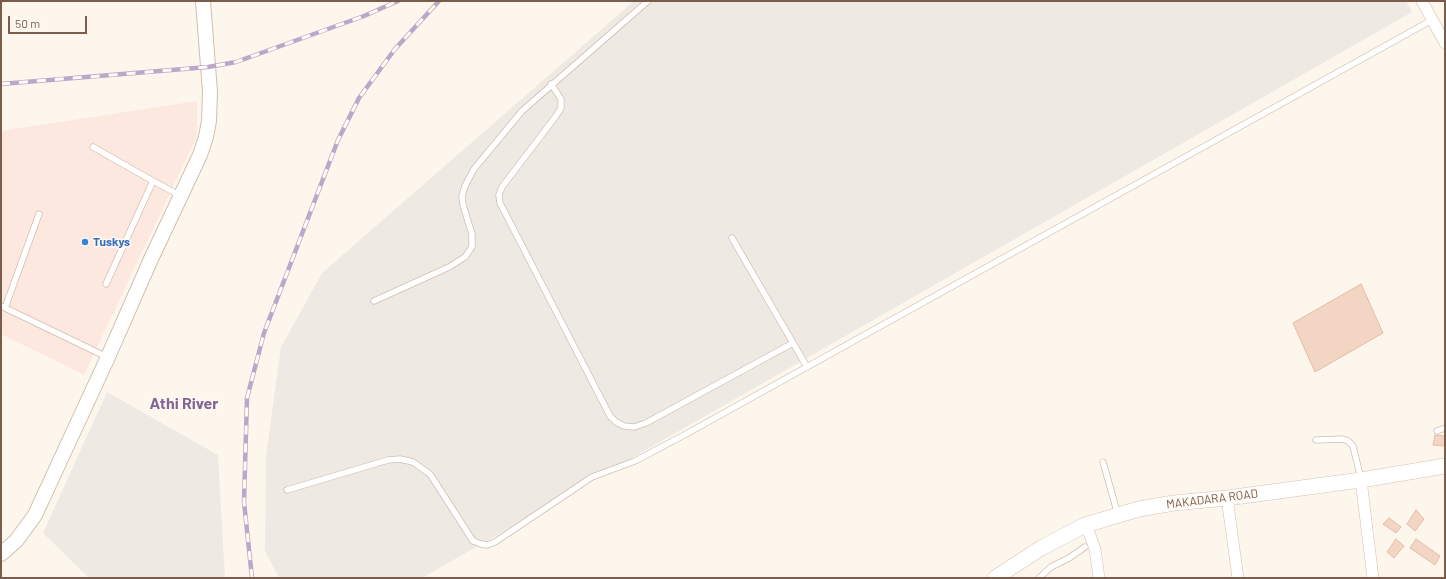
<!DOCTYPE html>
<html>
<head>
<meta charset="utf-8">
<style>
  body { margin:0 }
  #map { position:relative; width:1446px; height:579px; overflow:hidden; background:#fdf6ec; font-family:Barlow,sans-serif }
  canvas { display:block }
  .frame { position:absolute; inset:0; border:2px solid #7a5c4d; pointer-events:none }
  .scale { position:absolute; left:8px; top:16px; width:79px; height:18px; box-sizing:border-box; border:2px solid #7a5c4d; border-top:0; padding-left:5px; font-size:12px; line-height:14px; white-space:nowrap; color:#7a5c4d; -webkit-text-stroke:3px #fffaf3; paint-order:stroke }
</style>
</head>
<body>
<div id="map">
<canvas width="1446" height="579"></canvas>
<div class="frame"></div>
<div class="scale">50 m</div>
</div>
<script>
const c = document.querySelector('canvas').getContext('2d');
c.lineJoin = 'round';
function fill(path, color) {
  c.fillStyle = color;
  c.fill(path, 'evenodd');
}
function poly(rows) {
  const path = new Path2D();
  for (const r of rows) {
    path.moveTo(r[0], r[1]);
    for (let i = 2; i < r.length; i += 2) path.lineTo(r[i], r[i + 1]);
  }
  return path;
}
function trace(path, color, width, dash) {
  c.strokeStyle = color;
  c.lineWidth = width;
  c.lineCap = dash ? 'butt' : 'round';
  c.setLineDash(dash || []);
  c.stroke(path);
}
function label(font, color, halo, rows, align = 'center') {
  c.font = font + ' Barlow,sans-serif';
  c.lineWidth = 3;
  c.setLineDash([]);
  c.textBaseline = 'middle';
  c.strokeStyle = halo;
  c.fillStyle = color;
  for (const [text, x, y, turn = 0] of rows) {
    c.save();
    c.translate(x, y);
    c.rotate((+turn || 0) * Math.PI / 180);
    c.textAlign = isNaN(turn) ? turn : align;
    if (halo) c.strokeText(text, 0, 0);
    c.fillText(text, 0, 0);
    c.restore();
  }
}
fill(poly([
  [197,101,197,136,84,375,1,334,1,131]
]), '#fde8e0');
fill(poly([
  [634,1,1406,1,1412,12,422,578,279,578,265,551,266,456,281,347,322,273],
  [107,392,218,455,225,578,89,578,43,533]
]), '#efe9e4');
const building = poly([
  [1361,284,1383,333,1315,372,1293,323,1361,284],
  [1435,435,1445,436,1445,446,1433,445,1435,435],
  [1416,510,1424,519,1415,531,1407,524,1416,510],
  [1389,518,1401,527,1396,533,1383,524,1389,518],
  [1396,539,1404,546,1394,558,1387,552,1396,539],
  [1416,539,1440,556,1435,565,1410,548,1416,539]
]);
fill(building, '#f3d5c3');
trace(building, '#e6bba3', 1);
const service = poly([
  [551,84,561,99,561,108,556,116,502,187,499,195,500,203,610,416,616,422,624,426,634,427,646,423,793,343],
  [93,147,153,181,106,284],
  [153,181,181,196],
  [732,238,807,367],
  [374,301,449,267,465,257,472,247,472,234,463,205,462,196,465,186,474,169,522,111,648,1],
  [1,306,107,357],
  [5,308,39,214],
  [1437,431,1445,428],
  [1316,440,1343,439,1348,441,1353,446,1361,479],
  [1103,462,1118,515],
  [287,490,388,460,400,459,413,462,430,474,473,541,481,544,487,545,495,542,592,477,635,461,688,433,1432,20],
  [1039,578,1051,567,1069,558,1085,547]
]);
const minor = poly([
  [1422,1,1445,43],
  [1361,480,1373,578],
  [1227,498,1238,578],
  [1085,525,1090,535,1095,549,1099,578]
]);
const tertiary = poly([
  [1,554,16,541,35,515,108,357,151,259,200,155,206,137,209,121,210,92,203,1]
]);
const secondary = poly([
  [995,578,1041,548,1085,525,1139,509,1174,503,1227,498,1361,480,1445,466]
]);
trace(service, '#d1beb0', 7);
trace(minor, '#d1beb0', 12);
trace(tertiary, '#d1beb0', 16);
trace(secondary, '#d6c0b0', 16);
trace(service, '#fff', 5.5);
trace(minor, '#fff', 11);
trace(tertiary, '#fff', 14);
trace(secondary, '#fff', 15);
const rail = poly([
  [1,84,208,67,236,62,364,16,398,1],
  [252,578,244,502,247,398,264,333,338,140,359,98,395,49,439,1]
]);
trace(rail, '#b9a8c9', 4.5);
trace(rail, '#fffaf3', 3, [9]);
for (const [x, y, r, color] of [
  [85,242,4,"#3f7fe0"]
]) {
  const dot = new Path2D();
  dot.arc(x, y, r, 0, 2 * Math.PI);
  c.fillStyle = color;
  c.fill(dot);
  trace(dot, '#fffaf3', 1.5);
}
label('bold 12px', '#366cbe', '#fffaf3', [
  ["Tuskys",93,242]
], 'left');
label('12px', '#7a5c4d', '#fffaf3', [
  ["MAKADARA ROAD",1212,499,-7]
]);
label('bold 16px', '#846695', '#fffaf3', [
  ["Athi River",184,404]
]);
</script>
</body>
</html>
